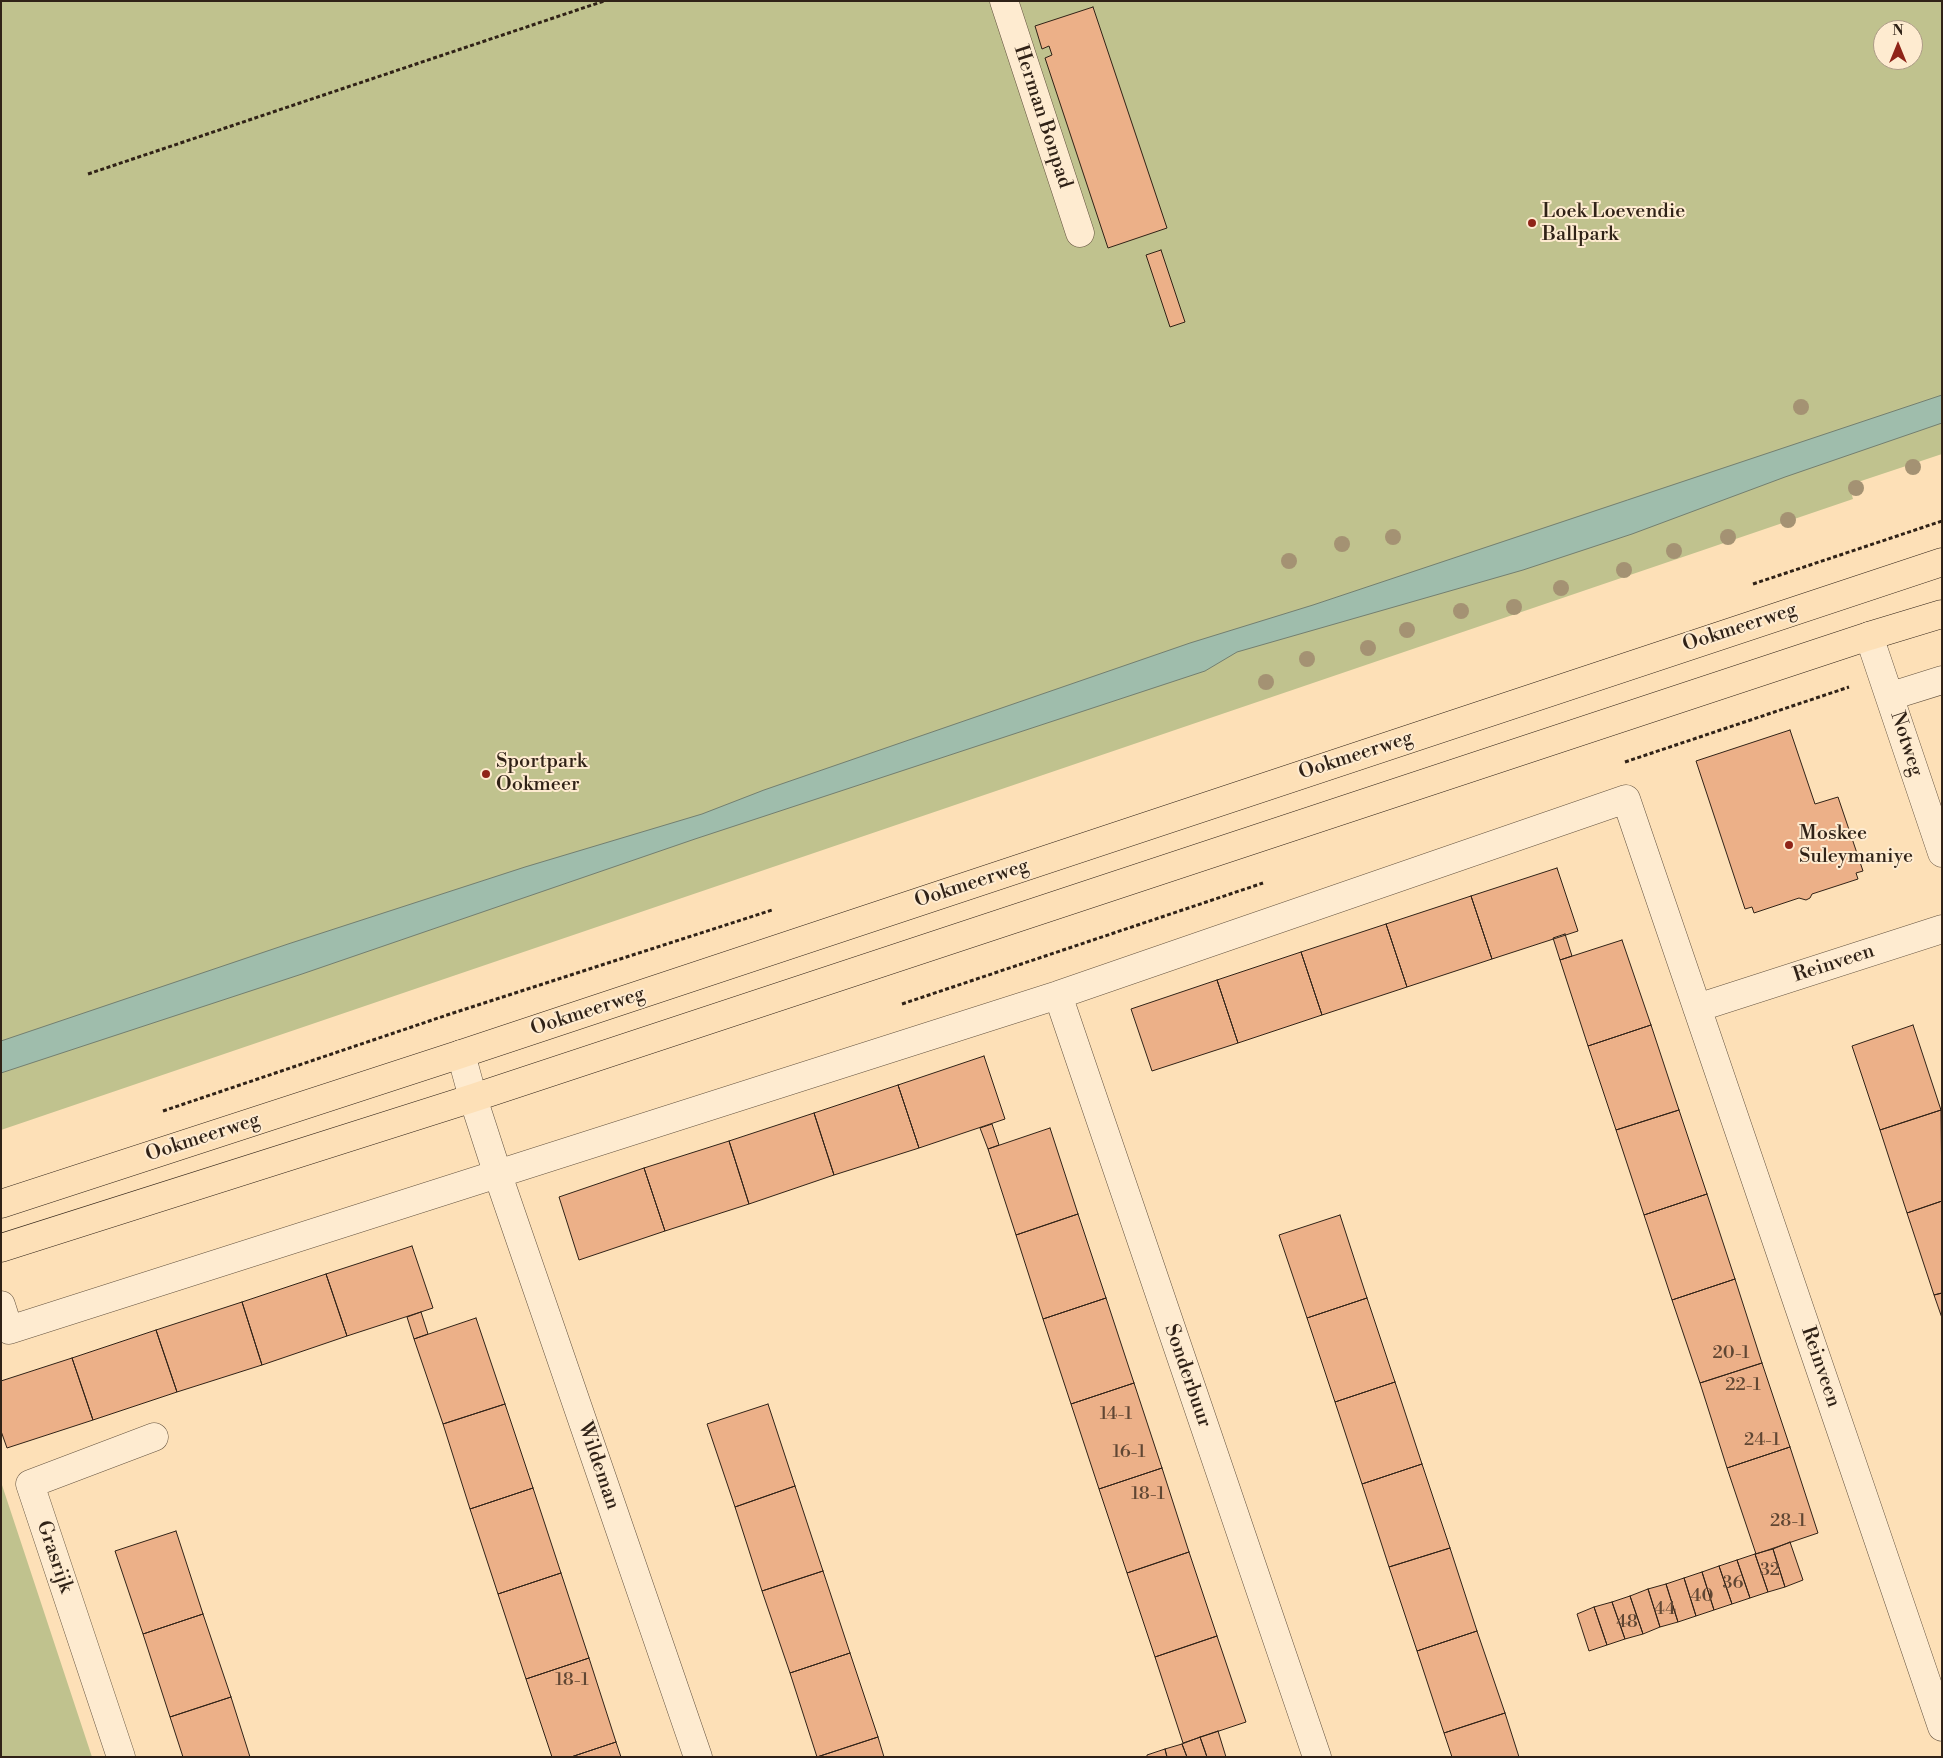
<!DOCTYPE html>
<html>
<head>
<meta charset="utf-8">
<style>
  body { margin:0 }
  #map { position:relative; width:1943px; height:1758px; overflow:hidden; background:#fde0b7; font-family:"Libre Bodoni",serif }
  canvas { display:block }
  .frame { position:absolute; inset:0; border:2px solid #302217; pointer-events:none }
  .north { position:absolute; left:1873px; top:20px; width:50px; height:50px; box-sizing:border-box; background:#feebd0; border:1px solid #ac9b86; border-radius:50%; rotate:0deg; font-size:14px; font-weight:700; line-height:20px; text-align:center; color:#302217 }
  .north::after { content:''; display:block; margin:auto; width:18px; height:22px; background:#8f2418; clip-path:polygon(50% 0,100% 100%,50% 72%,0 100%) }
</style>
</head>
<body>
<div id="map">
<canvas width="1943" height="1758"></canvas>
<div class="frame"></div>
<div class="north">N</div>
</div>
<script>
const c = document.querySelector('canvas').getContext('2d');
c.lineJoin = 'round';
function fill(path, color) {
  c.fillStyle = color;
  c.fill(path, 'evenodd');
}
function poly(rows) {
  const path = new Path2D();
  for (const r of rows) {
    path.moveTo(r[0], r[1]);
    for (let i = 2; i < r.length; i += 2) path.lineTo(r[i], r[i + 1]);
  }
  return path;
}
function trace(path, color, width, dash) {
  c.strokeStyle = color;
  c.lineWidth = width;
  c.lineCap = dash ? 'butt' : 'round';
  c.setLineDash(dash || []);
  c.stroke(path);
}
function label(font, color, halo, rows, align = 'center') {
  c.font = font + ' "Libre Bodoni",serif';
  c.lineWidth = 4;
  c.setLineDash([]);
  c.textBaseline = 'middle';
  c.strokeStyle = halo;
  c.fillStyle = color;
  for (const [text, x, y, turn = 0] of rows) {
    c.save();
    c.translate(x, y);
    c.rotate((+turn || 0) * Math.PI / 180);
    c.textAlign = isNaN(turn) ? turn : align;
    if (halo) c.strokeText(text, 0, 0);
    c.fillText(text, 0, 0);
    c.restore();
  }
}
fill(poly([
  [1,1,1942,1,1942,454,1849,485,1853,499,1,1130],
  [1883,30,1913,30,1913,60,1883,60],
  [1,1482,92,1757,1,1757]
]), '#c0c28e');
const water = poly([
  [1942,395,1942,423,1785,477,1632,534,1523,570,1237,652,1205,671,695,839,302,974,1,1073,1,1041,288,944,525,867,702,814,764,790,1190,643,1313,605,1942,395]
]);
fill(water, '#9fbdac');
trace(water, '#737f70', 1);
const building = poly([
  [1093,7,1167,228,1108,248,1045,58,1052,55,1049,46,1042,49,1035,26,1093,7],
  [1161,250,1185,322,1170,327,1146,255,1161,250],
  [1790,730,1815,804,1838,797,1863,871,1856,873,1858,879,1812,894,1810,898,1806,900,1799,898,1754,913,1752,907,1745,909,1696,761,1790,730],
  [1557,868,1578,931,1492,959,1471,896,1557,868],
  [1471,896,1492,959,1407,987,1386,924,1471,896],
  [1386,924,1407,987,1322,1015,1301,952,1386,924],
  [1565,934,1572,956,1560,960,1553,938,1565,934],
  [1622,940,1651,1025,1588,1046,1560,960,1622,940],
  [1301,952,1322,1015,1238,1043,1217,980,1301,952],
  [1217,980,1238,1043,1152,1071,1131,1009,1217,980],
  [1651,1025,1679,1110,1616,1130,1588,1046,1651,1025],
  [1913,1025,1941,1110,1880,1130,1852,1046,1913,1025],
  [984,1056,1005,1119,919,1148,898,1085,984,1056],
  [898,1085,919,1148,834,1175,814,1113,898,1085],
  [1679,1110,1707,1194,1644,1215,1616,1130,1679,1110],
  [1941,1110,1942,1201,1907,1213,1880,1130,1941,1110],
  [814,1113,834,1175,749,1204,729,1141,814,1113],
  [992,1124,999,1145,988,1149,980,1128,992,1124],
  [1050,1128,1078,1214,1016,1235,988,1149,1050,1128],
  [729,1141,749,1204,665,1231,644,1168,729,1141],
  [644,1168,665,1231,579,1260,559,1197,644,1168],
  [1707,1194,1735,1279,1672,1300,1644,1215,1707,1194],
  [1942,1201,1942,1293,1934,1295,1907,1213,1942,1201],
  [1078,1214,1106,1298,1043,1319,1016,1235,1078,1214],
  [1340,1215,1367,1298,1307,1318,1279,1235,1340,1215],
  [412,1246,433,1308,347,1336,326,1274,412,1246],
  [326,1274,347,1336,262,1365,242,1302,326,1274],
  [1735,1279,1762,1363,1700,1383,1672,1300,1735,1279],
  [1942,1293,1942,1318,1934,1295,1942,1293],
  [1106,1298,1134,1383,1071,1404,1043,1319,1106,1298],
  [1367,1298,1395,1382,1335,1402,1307,1318,1367,1298],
  [242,1302,262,1365,177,1392,156,1330,242,1302],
  [421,1312,428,1334,414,1339,407,1317,421,1312],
  [476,1318,505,1404,443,1424,414,1339,476,1318],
  [156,1330,177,1392,93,1420,72,1358,156,1330],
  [72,1358,93,1420,7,1448,1,1431,1,1381,72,1358],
  [1762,1363,1790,1447,1727,1468,1700,1383,1762,1363],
  [1395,1382,1422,1464,1362,1484,1335,1402,1395,1382],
  [1134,1383,1162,1468,1099,1489,1071,1404,1134,1383],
  [505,1404,533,1488,470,1509,443,1424,505,1404],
  [768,1404,795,1486,735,1507,707,1424,768,1404],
  [1790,1447,1818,1533,1756,1554,1727,1468,1790,1447],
  [1422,1464,1450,1548,1389,1567,1362,1484,1422,1464],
  [1162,1468,1189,1552,1127,1573,1099,1489,1162,1468],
  [795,1486,823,1571,762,1591,735,1507,795,1486],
  [533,1488,561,1573,498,1594,470,1509,533,1488],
  [176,1531,203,1614,143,1634,115,1551,176,1531],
  [1790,1542,1803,1580,1785,1587,1773,1549,1790,1542],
  [1450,1548,1477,1631,1417,1651,1389,1567,1450,1548],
  [1773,1549,1785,1587,1768,1592,1755,1554,1773,1549],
  [1189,1552,1217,1636,1155,1657,1127,1573,1189,1552],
  [1755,1554,1768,1592,1750,1598,1737,1560,1755,1554],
  [1737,1560,1750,1598,1732,1604,1719,1566,1737,1560],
  [1719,1566,1732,1604,1714,1610,1702,1572,1719,1566],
  [823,1571,850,1653,790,1673,762,1591,823,1571],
  [1702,1572,1714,1610,1696,1616,1684,1578,1702,1572],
  [561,1573,589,1658,526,1679,498,1594,561,1573],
  [1684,1578,1696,1616,1678,1622,1666,1584,1684,1578],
  [1666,1584,1678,1622,1660,1627,1648,1589,1666,1584],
  [1648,1589,1660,1627,1643,1634,1630,1596,1648,1589],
  [1630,1596,1643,1634,1625,1639,1612,1602,1630,1596],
  [1612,1602,1625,1639,1607,1645,1594,1607,1612,1602],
  [1594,1607,1607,1645,1589,1651,1577,1614,1594,1607],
  [203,1614,231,1697,170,1717,143,1634,203,1614],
  [1477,1631,1505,1713,1444,1733,1417,1651,1477,1631],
  [1217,1636,1246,1722,1183,1743,1155,1657,1217,1636],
  [850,1653,878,1737,817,1757,790,1673,850,1653],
  [589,1658,616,1742,571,1757,552,1757,526,1679,589,1658],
  [231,1697,250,1757,183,1757,170,1717,231,1697],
  [1505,1713,1519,1757,1452,1757,1444,1733,1505,1713],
  [1218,1731,1226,1757,1207,1757,1200,1737,1218,1731],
  [878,1737,884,1757,817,1757,878,1737],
  [1200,1737,1207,1757,1187,1757,1182,1744,1200,1737],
  [616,1742,621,1757,571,1757,616,1742],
  [1182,1744,1187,1757,1167,1757,1165,1749,1182,1744],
  [1165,1749,1167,1757,1147,1757,1147,1755,1165,1749]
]);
fill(building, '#ecb088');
trace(building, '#302217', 1);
const minor = poly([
  [1004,1,1080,233],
  [1869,636,1942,853],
  [1891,696,1942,680],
  [1058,995,1317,1757],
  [1697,1008,1942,929],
  [461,1054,473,1098,498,1175,698,1757],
  [1,1305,9,1330,1058,995,1626,799,1942,1727],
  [121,1757,30,1484,154,1437]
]);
const major = poly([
  [1,1204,461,1054,1942,562],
  [1,1248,473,1098,1869,636,1942,614]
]);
trace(minor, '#63523f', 29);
trace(major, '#302217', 29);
trace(poly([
  [88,174,604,1],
  [1753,584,1942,521],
  [1625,762,1849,687],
  [902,1004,1263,883],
  [163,1111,450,1014,772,910]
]), '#302217', 3, [4, 2.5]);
trace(minor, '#feebd0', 28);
trace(major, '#fde0b7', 28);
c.fillStyle = '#a49273';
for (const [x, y] of [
  [1801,407],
  [1913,467],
  [1856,488],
  [1788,520],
  [1393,537],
  [1728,537],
  [1342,544],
  [1674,551],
  [1289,561],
  [1624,570],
  [1561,588],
  [1514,607],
  [1461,611],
  [1407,630],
  [1368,648],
  [1307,659],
  [1266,682]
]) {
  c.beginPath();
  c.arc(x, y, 8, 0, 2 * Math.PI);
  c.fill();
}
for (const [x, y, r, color] of [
  [1532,223,5,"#8f2418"],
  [486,774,5,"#8f2418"],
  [1789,845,5,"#8f2418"]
]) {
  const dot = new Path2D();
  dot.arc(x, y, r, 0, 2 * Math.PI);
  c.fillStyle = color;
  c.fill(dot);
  trace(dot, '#feebd0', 2);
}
label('18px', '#5f4633', null, [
  ["20-1",1731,1354],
  ["22-1",1743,1386],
  ["14-1",1116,1415],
  ["24-1",1762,1441],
  ["16-1",1129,1453],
  ["18-1",1148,1495],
  ["28-1",1788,1522],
  ["32",1770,1571],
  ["36",1733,1584],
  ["40",1702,1597],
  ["44",1665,1610],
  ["48",1627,1623],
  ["18-1",572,1681]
]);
label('20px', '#302217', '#feebd0', [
  ["Herman Bonpad",1042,117,72],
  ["Ookmeerweg",1740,628,-18],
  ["Notweg",1906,744,72],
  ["Ookmeerweg",1356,756,-18],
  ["Ookmeerweg",972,884,-18],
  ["Reinveen",1834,964,-18],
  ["Ookmeerweg",588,1012,-18],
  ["Ookmeerweg",203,1138,-18],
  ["Reinveen",1820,1367,71],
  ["Sonderbuur",1187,1376,71],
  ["Wildeman",598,1466,71],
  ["Grasrijk",54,1557,71]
]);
label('20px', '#302217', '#feebd0', [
  ["Loek Loevendie",1542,212],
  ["Ballpark",1542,235],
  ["Sportpark",496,762],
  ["Ookmeer",496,785],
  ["Moskee",1799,834],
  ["Suleymaniye",1799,857]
], 'left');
</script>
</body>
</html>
